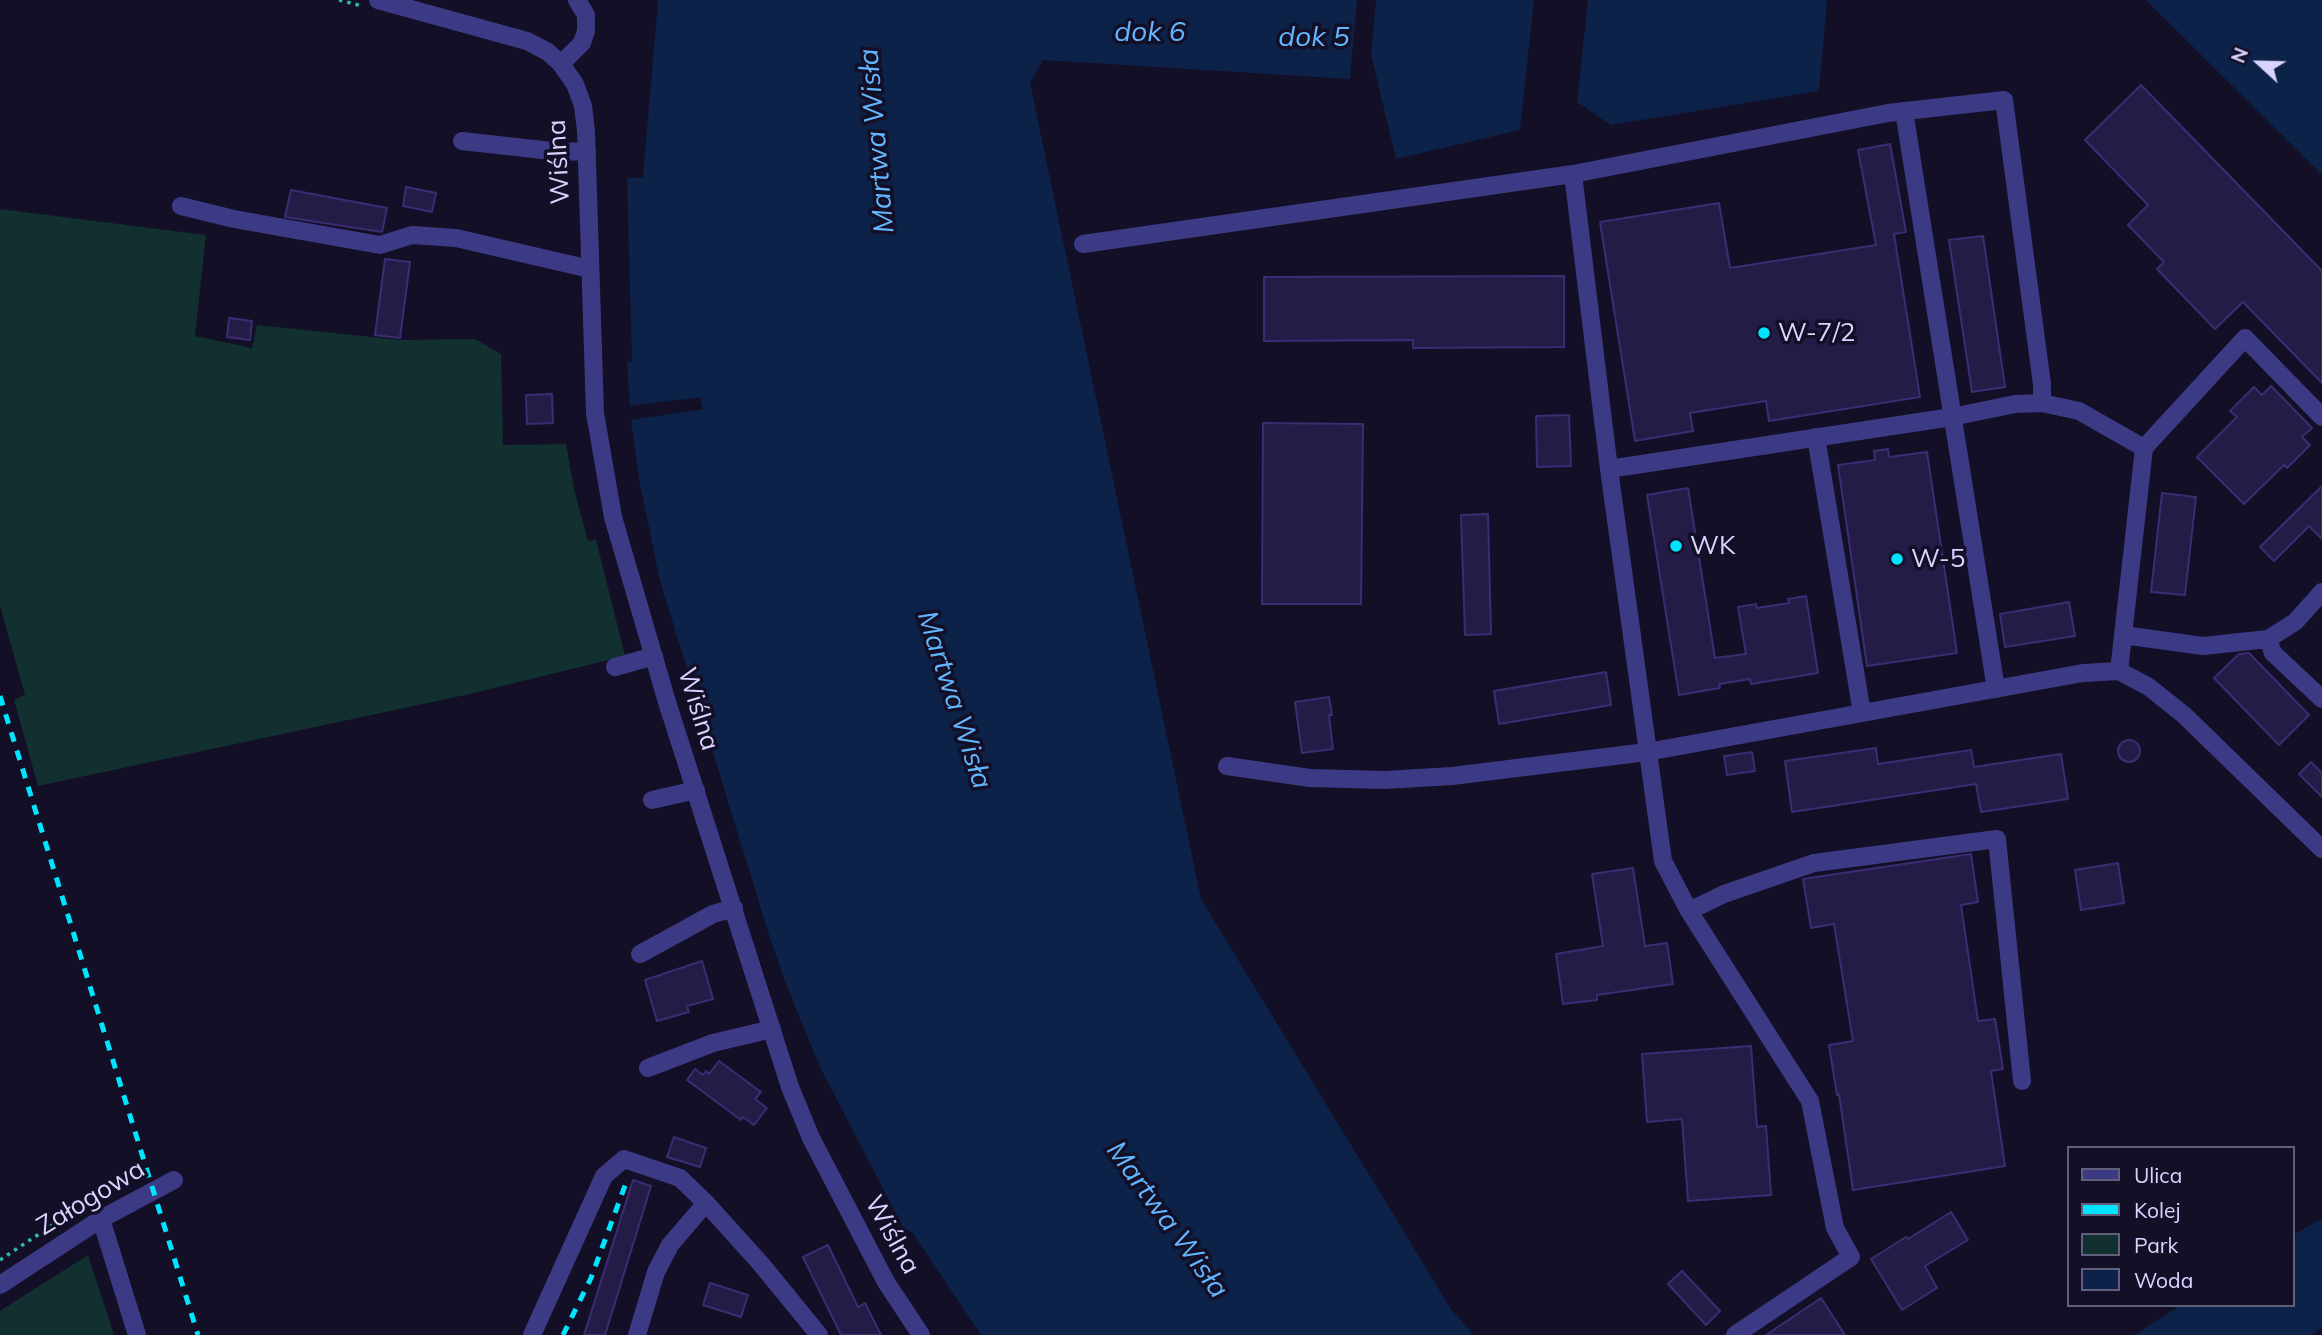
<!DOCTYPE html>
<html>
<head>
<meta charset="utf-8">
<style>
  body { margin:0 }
  #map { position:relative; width:2322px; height:1335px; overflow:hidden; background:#130f26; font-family:Mulish,sans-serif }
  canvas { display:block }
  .legend { position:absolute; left:2067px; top:1146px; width:228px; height:161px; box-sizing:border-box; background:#130f26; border:2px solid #625e7d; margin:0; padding:9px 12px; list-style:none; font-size:21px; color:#d9d4ff }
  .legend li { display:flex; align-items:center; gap:14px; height:35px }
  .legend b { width:35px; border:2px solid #625e7d }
  .north { position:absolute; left:2224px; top:28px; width:70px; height:70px; -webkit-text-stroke:5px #130f26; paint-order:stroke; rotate:292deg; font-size:19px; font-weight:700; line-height:28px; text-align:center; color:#d9d4ff }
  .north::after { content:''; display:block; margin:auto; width:24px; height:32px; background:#d9d4ff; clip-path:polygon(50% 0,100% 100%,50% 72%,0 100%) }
</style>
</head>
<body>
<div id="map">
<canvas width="2322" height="1335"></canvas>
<ul class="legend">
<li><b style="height:9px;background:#3d3a85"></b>Ulica</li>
<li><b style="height:9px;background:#00e5ff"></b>Kolej</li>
<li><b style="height:19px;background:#12302f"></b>Park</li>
<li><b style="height:19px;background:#0c2248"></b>Woda</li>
</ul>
<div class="north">N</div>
</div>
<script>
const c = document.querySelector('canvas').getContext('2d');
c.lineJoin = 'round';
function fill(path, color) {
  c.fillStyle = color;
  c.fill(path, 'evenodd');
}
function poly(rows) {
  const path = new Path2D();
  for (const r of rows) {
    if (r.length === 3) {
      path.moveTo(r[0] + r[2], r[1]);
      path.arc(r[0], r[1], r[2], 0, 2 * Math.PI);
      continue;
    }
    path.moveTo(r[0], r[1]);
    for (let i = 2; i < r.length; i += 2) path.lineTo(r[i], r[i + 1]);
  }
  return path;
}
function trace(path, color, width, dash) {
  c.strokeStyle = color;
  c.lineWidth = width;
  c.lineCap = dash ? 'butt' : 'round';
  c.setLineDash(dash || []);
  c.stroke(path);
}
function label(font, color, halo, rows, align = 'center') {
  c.font = font + ' Mulish,sans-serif';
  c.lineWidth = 7;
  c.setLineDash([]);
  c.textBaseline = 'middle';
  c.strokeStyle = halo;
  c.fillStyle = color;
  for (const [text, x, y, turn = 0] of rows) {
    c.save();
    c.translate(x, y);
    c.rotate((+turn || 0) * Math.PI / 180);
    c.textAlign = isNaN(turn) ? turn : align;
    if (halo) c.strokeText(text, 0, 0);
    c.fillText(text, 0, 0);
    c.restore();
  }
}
fill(poly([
  [0,209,206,235,195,336,252,348,257,325,401,340,475,339,501,354,503,445,566,444,574,489,588,541,596,540,625,656,470,694,38,786,14,700,25,695,0,606],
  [88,1255,114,1335,0,1335,0,1311]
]), '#12302f');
fill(poly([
  [658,0,1357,0,1350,79,1043,60,1030,83,1201,899,1451,1309,1474,1335,981,1335,913,1233,904,1229,820,1067,788,989,770,938,660,581,639,479,631,420,703,409,700,397,630,406,627,363,632,361,627,178,643,178],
  [1376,0,1534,0,1520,130,1396,159,1371,54],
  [1588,0,1827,0,1819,91,1611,125,1577,102],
  [2146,0,2322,0,2322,175],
  [2322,1218,2322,1328,2311,1335,2134,1335,2181,1305,2292,1305,2292,1236]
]), '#0c2248');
const building = poly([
  [2141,85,2322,271,2322,383,2243,302,2215,329,2157,269,2164,262,2128,225,2148,205,2085,140,2141,85],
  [1890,144,1906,232,1894,234,1920,397,1769,421,1766,401,1690,413,1693,431,1635,441,1600,222,1719,203,1730,268,1876,245,1858,150,1890,144],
  [406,187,436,193,432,212,403,206,406,187],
  [291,190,387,208,382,232,285,217,291,190],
  [1983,236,2005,387,1972,392,1949,240,1983,236],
  [385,259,410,262,400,338,375,335,385,259],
  [1564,276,1564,347,1413,348,1413,340,1264,341,1264,277,1564,276],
  [229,318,252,321,250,340,227,337,229,318],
  [2271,386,2312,428,2302,437,2310,445,2287,468,2284,465,2244,504,2197,457,2237,417,2230,411,2254,387,2262,395,2271,386],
  [552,394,553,423,527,424,526,395,552,394],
  [1569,415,1571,466,1537,467,1536,416,1569,415],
  [1263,423,1363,424,1361,604,1262,604,1263,423],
  [1888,449,1889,457,1927,452,1957,653,1867,666,1838,465,1875,460,1874,451,1888,449],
  [2322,486,2322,539,2309,526,2274,561,2260,547,2322,486],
  [1688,488,1715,658,1746,654,1738,607,1756,604,1757,608,1789,603,1788,599,1806,596,1818,673,1751,684,1750,679,1719,684,1720,688,1679,695,1647,495,1688,488],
  [2162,493,2196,497,2185,595,2151,592,2162,493],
  [1488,514,1491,634,1465,635,1461,515,1488,514],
  [2069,602,2075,636,2005,647,2000,614,2069,602],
  [2249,653,2309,715,2279,745,2214,678,2239,654,2249,653],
  [1606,672,1611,705,1499,724,1494,691,1606,672],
  [1329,697,1332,715,1329,715,1333,749,1302,753,1295,702,1329,697],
  [2129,751,11],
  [1876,748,1878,764,1971,750,1974,767,2061,754,2068,799,1981,812,1976,784,1792,812,1785,761,1876,748],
  [1752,752,1755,771,1727,775,1724,756,1752,752],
  [2311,762,2322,773,2322,797,2299,774,2311,762],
  [1971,854,1978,902,1961,905,1978,1021,1995,1019,2003,1069,1991,1071,2005,1166,1853,1190,1839,1094,1837,1095,1829,1045,1853,1041,1834,924,1811,928,1803,879,1971,854],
  [2118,863,2124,903,2081,910,2075,870,2118,863],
  [1633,868,1645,946,1667,943,1673,984,1597,995,1597,1000,1563,1004,1556,954,1603,946,1592,874,1633,868],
  [702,961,713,999,687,1006,689,1012,657,1021,645,980,702,961],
  [1751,1046,1757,1127,1766,1126,1771,1195,1688,1201,1682,1119,1647,1122,1642,1054,1751,1046],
  [719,1061,761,1092,755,1099,767,1108,754,1125,743,1117,741,1120,687,1080,695,1069,703,1075,706,1071,709,1074,719,1061],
  [674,1137,706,1148,700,1167,667,1157,674,1137],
  [633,1180,651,1186,605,1335,584,1335,633,1180],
  [1951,1212,1968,1240,1925,1266,1937,1288,1902,1310,1871,1259,1906,1237,1908,1239,1951,1212],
  [828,1245,858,1307,865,1303,881,1335,841,1335,803,1257,828,1245],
  [1682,1271,1720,1311,1706,1325,1668,1284,1682,1271],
  [710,1283,748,1295,741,1317,703,1305,710,1283],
  [1821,1298,1845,1335,1766,1335,1821,1298]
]);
fill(building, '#241b47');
trace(building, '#3b2d73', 2);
trace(poly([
  [339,0,362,6],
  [0,1260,72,1212]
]), '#2fb8b0', 3.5, [3.5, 5]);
trace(poly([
  [378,0,527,41,548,52,561,64,575,84,583,106,586,131,595,413,613,517,667,702,790,1087,811,1138,886,1282,921,1335],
  [561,64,582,43,586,31,586,15,577,0],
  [1904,111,1996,689],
  [462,141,561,152,587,151],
  [1573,174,1609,469,1663,861,1689,911,1810,1101,1835,1228,1851,1257,1735,1335],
  [181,206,234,219,380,245,412,235,456,238,590,269],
  [1083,244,1573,174,1888,113,2004,100,2042,384,2042,403],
  [1816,437,1862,713],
  [1609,469,1952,417,2015,404,2042,403,2079,411,2144,448],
  [2123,635,2203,646,2268,639,2295,622,2322,592],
  [2268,639,2273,653,2322,699],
  [615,667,654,656],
  [2119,671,2144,448,2245,338,2322,417],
  [1227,766,1310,778,1385,780,1452,776,1647,752,2083,673,2119,671,2149,687,2184,715,2322,849],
  [652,800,696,790],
  [1689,911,1724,894,1814,863,1997,839,2022,1081],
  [640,954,713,914,734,908],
  [648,1068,713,1043,772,1029],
  [101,1219,137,1335],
  [0,1285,101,1219,174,1180],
  [532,1335,604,1176,624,1159,680,1178,706,1203],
  [637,1335,656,1272,670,1245,706,1203,761,1264,819,1335]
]), '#3d3a85', 18);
trace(poly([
  [0,696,198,1335],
  [563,1335,591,1278,626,1183]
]), '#00e5ff', 5, [10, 9]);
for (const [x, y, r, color] of [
  [1764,333,7,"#00e5ff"],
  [1676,546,7,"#00e5ff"],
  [1897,559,7,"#00e5ff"]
]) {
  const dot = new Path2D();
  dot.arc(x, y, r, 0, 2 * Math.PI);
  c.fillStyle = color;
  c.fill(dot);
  trace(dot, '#130f26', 2.5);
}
label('26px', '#d9d4ff', '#130f26', [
  ["Wiślna",559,162,-93],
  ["Wiślna",698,709,73],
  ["Załogowa",91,1198,-31],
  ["Wiślna",892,1235,61]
]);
label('26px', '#d9d4ff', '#130f26', [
  ["W-7/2",1778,333],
  ["WK",1690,546],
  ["W-5",1911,559]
], 'left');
label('italic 28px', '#62b6ff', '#130f26', [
  ["dok 6",1150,33],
  ["dok 5",1314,38],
  ["Martwa Wisła",877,141,-95],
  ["Martwa Wisła",954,700,72],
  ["Martwa Wisła",1167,1220,54]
]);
</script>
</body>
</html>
